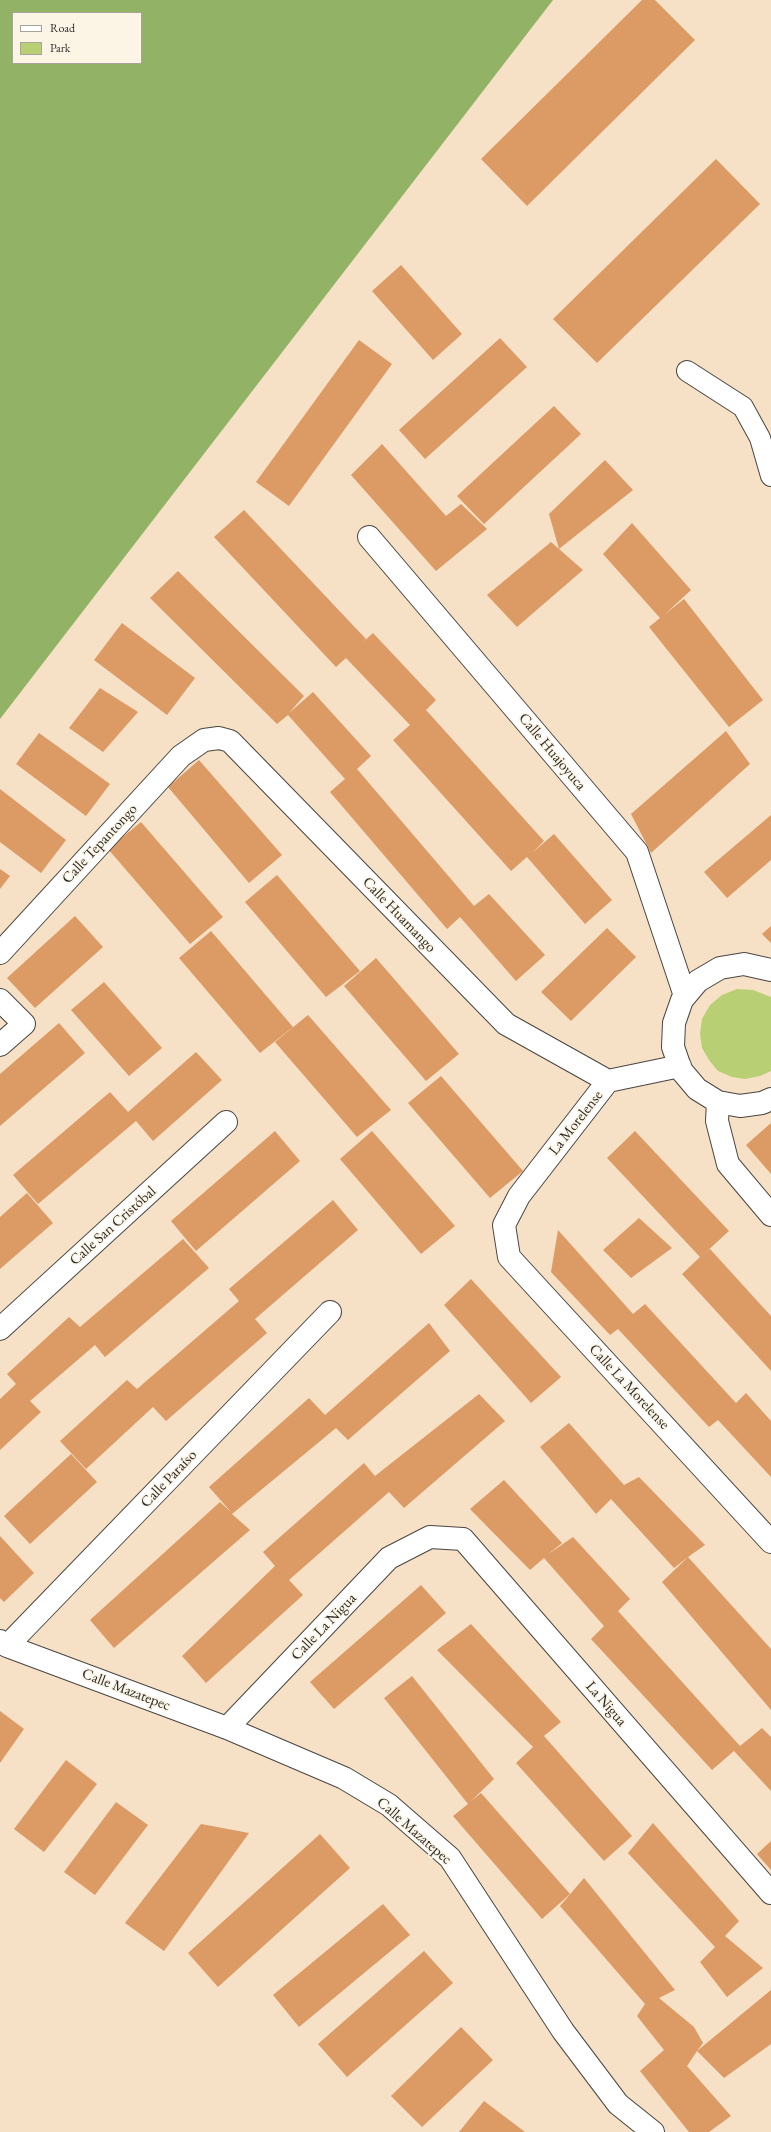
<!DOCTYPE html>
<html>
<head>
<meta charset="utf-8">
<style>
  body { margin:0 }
  #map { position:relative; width:771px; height:2132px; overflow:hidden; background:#f6e0c6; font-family:"EB Garamond",serif }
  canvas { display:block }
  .legend { position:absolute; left:12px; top:12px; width:130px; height:52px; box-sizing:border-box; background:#fcf5e5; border:1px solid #a8a49b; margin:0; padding:5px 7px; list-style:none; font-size:12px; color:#2b2b2b }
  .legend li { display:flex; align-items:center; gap:8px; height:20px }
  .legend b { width:20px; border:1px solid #a8a49b }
</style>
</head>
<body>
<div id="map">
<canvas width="771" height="2132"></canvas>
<ul class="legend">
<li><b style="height:5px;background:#fff"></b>Road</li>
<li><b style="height:11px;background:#b8cf73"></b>Park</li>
</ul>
</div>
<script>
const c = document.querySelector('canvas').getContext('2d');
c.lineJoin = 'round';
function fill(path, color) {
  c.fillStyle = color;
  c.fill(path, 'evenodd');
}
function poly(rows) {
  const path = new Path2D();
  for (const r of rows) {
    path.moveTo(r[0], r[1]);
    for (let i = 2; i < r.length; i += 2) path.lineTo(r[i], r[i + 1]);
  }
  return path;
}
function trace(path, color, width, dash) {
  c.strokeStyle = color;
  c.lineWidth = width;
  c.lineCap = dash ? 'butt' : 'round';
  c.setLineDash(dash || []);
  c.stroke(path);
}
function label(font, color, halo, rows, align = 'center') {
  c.font = font + ' "EB Garamond",serif';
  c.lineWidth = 3;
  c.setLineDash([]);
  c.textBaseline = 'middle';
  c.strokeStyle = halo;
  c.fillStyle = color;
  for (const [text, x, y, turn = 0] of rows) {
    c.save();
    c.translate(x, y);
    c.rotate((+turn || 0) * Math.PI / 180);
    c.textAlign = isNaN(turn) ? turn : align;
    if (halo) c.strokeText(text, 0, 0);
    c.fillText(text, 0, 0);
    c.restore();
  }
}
fill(poly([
  [737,989,753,990,771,997,771,1071,760,1076,745,1079,732,1077,718,1071,709,1060,702,1048,700,1034,702,1019,710,1005,722,995]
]), '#b8cf73');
fill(poly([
  [0,0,553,0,0,719],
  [13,13,141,13,141,63,13,63]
]), '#92b265');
fill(poly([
  [642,0,655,0,695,40,527,206,481,159],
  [716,159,760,204,597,363,553,319],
  [401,265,462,334,433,360,372,291],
  [500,338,527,367,425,459,399,430],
  [359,340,392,364,289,506,256,482],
  [554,406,581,434,484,524,457,496],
  [382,444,446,516,461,504,487,529,436,571,351,475],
  [605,460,633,490,559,549,549,514],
  [244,510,366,639,362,643,373,633,436,700,426,710,544,841,532,853,554,834,612,900,585,924,527,857,511,871,393,740,410,725,346,658,336,667,214,537],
  [632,523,691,590,664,615,684,599,763,700,729,727,649,627,660,618,603,554],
  [551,542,583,570,517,627,487,595],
  [178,571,304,696,289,713,313,692,371,756,357,769,474,906,489,894,545,955,516,981,460,917,447,929,330,792,345,779,288,715,277,724,150,598],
  [122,623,195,678,167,715,94,660],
  [100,688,138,712,103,752,69,728],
  [726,731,750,764,651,853,631,814],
  [39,733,110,784,86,816,16,764],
  [199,760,282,855,249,883,168,787],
  [0,789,66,840,41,873,0,842],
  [771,815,771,860,727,898,704,872],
  [141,822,223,917,190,944,108,849],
  [0,869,10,876,0,889],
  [277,875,360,971,326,997,245,902],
  [75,916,103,947,35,1008,7,978],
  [771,926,771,943,762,934],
  [607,928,636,957,571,1021,541,992],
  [211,931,293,1027,260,1053,179,958],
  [376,958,459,1054,426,1081,344,986],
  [104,982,162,1048,129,1076,71,1010],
  [308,1015,391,1110,357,1137,275,1042],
  [59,1023,85,1053,0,1126,0,1074],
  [196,1052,222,1080,153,1141,136,1121,38,1204,13,1175,110,1092,128,1112],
  [441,1076,523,1171,490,1198,408,1103],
  [771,1123,771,1174,746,1145],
  [275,1131,300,1161,196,1251,171,1221],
  [372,1131,455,1226,421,1254,340,1159],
  [635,1131,729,1231,704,1254,710,1249,771,1316,771,1371,682,1274,700,1257,607,1158],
  [27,1193,53,1223,0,1269,0,1217],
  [333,1200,358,1230,255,1319,267,1333,166,1421,153,1407,86,1469,60,1441,127,1380,137,1389,239,1301,229,1289],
  [639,1218,672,1248,631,1278,603,1250],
  [558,1230,633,1314,645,1304,736,1403,746,1393,771,1421,771,1477,718,1420,709,1427,618,1329,610,1335,551,1272],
  [183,1239,209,1268,105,1357,95,1345,30,1401,41,1412,0,1450,0,1399,16,1384,7,1374,69,1317,80,1327],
  [471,1279,561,1377,531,1403,444,1305],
  [429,1323,450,1351,348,1440,336,1428,232,1514,250,1530,114,1648,90,1620,220,1502,231,1512,209,1487,309,1398,325,1415],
  [479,1394,505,1421,404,1508,389,1492,289,1580,303,1595,206,1683,182,1656,275,1566,263,1552,364,1463,375,1476],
  [569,1423,624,1485,639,1477,705,1545,688,1557,771,1649,771,1710,662,1582,688,1557,674,1568,611,1499,596,1514,540,1447],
  [71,1454,97,1482,30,1544,4,1516],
  [504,1480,562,1543,547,1555,573,1537,630,1599,618,1611,740,1746,762,1728,771,1737,771,1791,734,1751,712,1770,591,1639,604,1626,544,1558,530,1570,470,1509],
  [0,1536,34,1573,4,1602,0,1598],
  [421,1585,446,1613,334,1709,310,1682],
  [471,1624,561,1722,544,1736,632,1836,604,1861,516,1763,533,1747,437,1650],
  [412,1676,494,1779,470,1802,481,1793,570,1894,542,1919,453,1816,468,1804,384,1698],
  [0,1711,24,1729,0,1763],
  [66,1760,97,1784,44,1852,14,1829],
  [116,1802,148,1825,95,1895,64,1872],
  [653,1823,739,1921,725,1936,763,1968,727,1997,700,1962,715,1947,628,1853],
  [201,1824,249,1833,164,1951,125,1923],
  [320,1834,350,1868,218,1987,188,1953],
  [771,1841,771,1870,757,1854],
  [584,1878,675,1990,659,1998,694,2027,703,2043,697,2051,771,1990,771,2044,724,2078,697,2051,687,2066,731,2116,709,2132,689,2132,640,2071,664,2050,637,2016,645,2004,560,1906],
  [383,1904,410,1935,299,2027,273,1995],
  [424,1951,453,1983,347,2077,318,2044],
  [461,2027,493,2060,422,2127,391,2096],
  [484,2101,525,2132,459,2132]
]), '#dc9a64');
const lane = poly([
  [687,371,743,407,760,438,771,476]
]);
const street = poly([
  [369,537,637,852,685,996],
  [0,953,181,756,204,740,219,738,230,741,506,1024,608,1081],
  [771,970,744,964,720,968,698,981,682,1000,674,1023,673,1047,681,1070,697,1089,718,1102,740,1106,762,1103,771,1099],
  [0,1000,24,1024,0,1045],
  [680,1066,608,1081,519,1196,504,1225,509,1257,771,1542],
  [718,1102,717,1121,728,1164,771,1215],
  [0,1329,226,1122],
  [0,1641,7,1646,227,1728,344,1778,389,1805,450,1858,563,2031,618,2104,653,2132],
  [7,1646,330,1312],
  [227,1728,389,1558,430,1537,463,1539,771,1893]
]);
trace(lane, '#494642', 22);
trace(street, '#494642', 24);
trace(lane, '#fff', 20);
trace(street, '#fff', 22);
label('15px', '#2b2b2b', '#fcf5e5', [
  ["Calle Huajoyuca",552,752,50],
  ["Calle Tepantongo",100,844,-47],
  ["Calle Huamango",399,915,46],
  ["La Morelense",576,1123,-52],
  ["Calle San Cristóbal",113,1226,-42],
  ["Calle La Morelense",629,1387,47],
  ["Calle Paraíso",169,1479,-46],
  ["Calle La Nigua",324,1627,-46],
  ["Calle Mazatepec",126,1690,21],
  ["La Nigua",606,1704,49],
  ["Calle Mazatepec",414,1831,41]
]);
</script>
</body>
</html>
